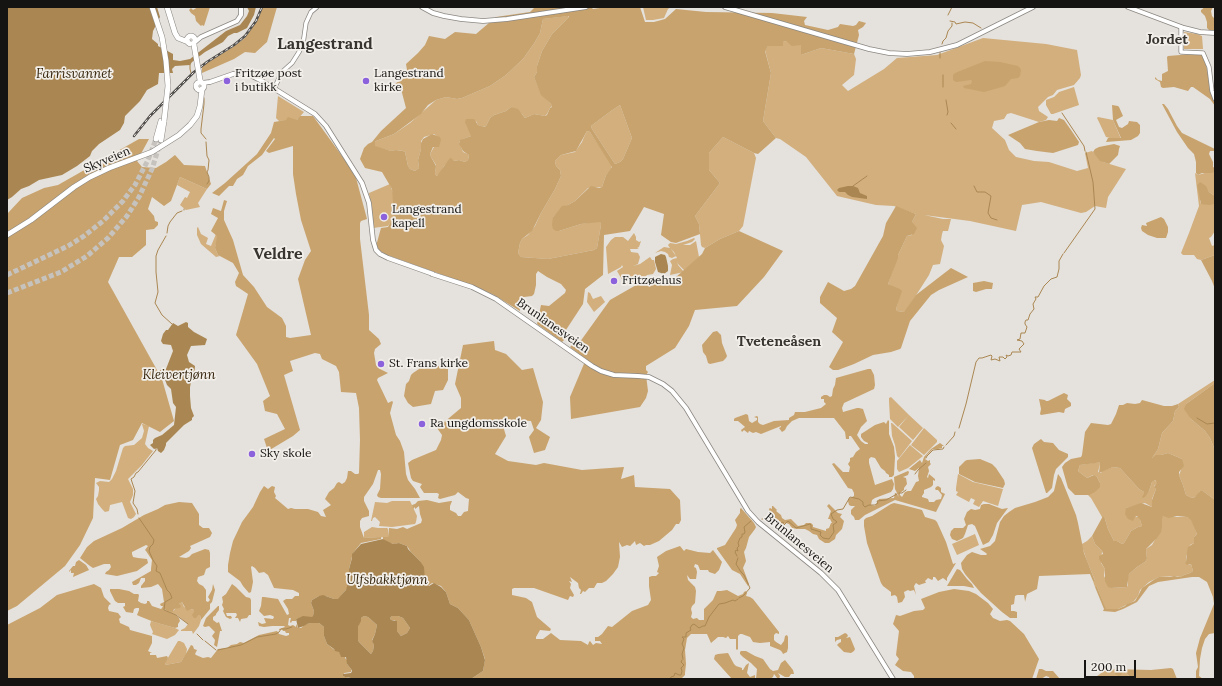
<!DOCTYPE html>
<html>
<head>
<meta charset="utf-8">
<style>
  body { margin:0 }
  #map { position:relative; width:1222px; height:686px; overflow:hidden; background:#e5e1dc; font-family:Lora,serif }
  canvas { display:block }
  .frame { position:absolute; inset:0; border:8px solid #151412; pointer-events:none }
  .scale { position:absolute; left:1084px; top:660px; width:52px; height:18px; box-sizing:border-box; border:2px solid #151412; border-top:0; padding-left:5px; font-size:12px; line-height:14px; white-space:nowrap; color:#151412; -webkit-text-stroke:3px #f2eee9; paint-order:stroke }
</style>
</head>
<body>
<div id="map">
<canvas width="1222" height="686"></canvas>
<div class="frame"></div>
<div class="scale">200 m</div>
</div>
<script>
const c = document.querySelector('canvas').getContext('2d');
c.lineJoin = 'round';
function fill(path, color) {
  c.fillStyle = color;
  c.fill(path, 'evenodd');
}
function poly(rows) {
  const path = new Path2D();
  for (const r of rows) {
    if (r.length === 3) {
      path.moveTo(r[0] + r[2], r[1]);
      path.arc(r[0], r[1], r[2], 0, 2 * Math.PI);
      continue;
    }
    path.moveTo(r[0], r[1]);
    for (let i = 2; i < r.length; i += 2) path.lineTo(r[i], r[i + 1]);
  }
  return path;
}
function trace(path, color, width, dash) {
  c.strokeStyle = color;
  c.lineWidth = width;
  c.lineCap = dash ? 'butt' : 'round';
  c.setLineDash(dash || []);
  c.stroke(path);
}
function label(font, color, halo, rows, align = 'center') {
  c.font = font + ' Lora,serif';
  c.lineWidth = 3.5;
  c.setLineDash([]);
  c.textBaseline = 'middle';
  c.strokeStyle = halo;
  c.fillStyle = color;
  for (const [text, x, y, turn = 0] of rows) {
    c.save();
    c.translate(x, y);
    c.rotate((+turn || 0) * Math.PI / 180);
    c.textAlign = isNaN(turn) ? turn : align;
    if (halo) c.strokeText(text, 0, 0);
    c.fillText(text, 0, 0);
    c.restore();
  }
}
fill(poly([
  [643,7,671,7,668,9,664,18,653,20,646,20],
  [567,16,568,16,569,17,552,34,542,51,537,66,537,72,534,77,540,91,545,98,551,104,552,106,550,108,547,114,545,116,534,114,525,118,522,114,511,107,506,111,494,115,490,118,486,126,483,127,478,125,476,121,471,136,463,139,459,142,463,152,468,154,469,155,468,160,465,162,459,160,454,161,452,160,444,166,442,171,437,176,435,174,436,165,431,157,430,154,434,147,437,147,438,137,434,134,424,137,421,141,421,149,418,160,419,168,415,171,410,169,408,166,405,152,403,151,397,150,391,151,375,147,375,142,376,141,394,134,410,123,436,100,446,97,457,99,462,98,490,86,506,75,523,59,535,42,540,33,543,19],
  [1184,32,1197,34,1202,36,1203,49,1184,49,1183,39],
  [983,38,1046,44,1077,50,1081,75,1080,78,1074,85,1057,90,1053,95,1048,97,1038,107,1039,111,1048,117,1046,120,1039,122,1011,113,1007,114,1004,119,994,121,992,128,1005,140,1009,150,1016,157,1034,161,1049,162,1077,171,1088,168,1085,153,1092,151,1103,162,1126,169,1108,197,1106,208,1095,206,1086,212,1081,213,1041,202,1022,205,1016,231,970,221,924,215,943,219,951,219,948,231,943,231,942,234,941,240,944,246,940,264,933,265,929,275,906,311,904,312,897,311,896,309,901,291,888,284,898,255,907,236,912,235,912,222,916,214,894,206,876,205,837,196,806,157,780,139,776,138,763,121,771,73,765,50,768,46,783,46,783,42,786,41,801,45,801,55,821,48,854,54,856,59,854,75,842,85,848,91,884,69,897,58,937,55],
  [1074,87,1079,105,1053,114,1051,114,1046,105,1046,100,1054,97,1059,92],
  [278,96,304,112,297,120,279,121,276,118],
  [620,105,632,138,623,159,620,162,615,164,592,129,591,126,611,111],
  [1098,117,1113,120,1121,139,1110,138,1106,137,1099,122,1097,118],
  [587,131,590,132,612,165,611,169,606,175,602,187,588,188,575,201,568,205,562,207,553,217,559,231,581,224,600,221,601,225,597,248,594,250,548,259,521,257,518,253,520,243,522,239,528,235,535,226,541,213,555,189,561,176,560,170,556,166,555,161,561,155,575,152,582,142,584,137],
  [723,137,754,153,756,158,743,226,739,231,720,239,705,248,702,247,701,245,699,224,695,216,720,183,709,170,709,153],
  [1208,172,1213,173,1215,172,1215,196,1209,192,1207,189,1200,201,1201,204,1215,204,1215,231,1211,237,1209,238,1212,246,1215,245,1215,255,1201,260,1197,259,1194,255,1183,255,1181,253,1189,233,1199,206,1195,173,1198,175],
  [180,177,207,189,198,203,200,207,186,210,180,205,185,197,187,198,190,192,177,185],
  [390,184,395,199,395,216,388,226,373,228,369,193],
  [198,227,201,234,208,238,206,244,211,246,216,234,218,236,215,248,218,255,220,256,216,257,201,244,197,235,197,228],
  [634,233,636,237,636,240,639,242,641,241,639,247,637,248,639,249,630,249,631,252,638,253,640,257,638,264,633,266,640,264,650,257,652,260,654,260,656,269,653,274,647,275,643,279,633,282,624,283,617,271,623,267,622,265,621,267,608,274,606,247,611,240,615,237,623,237,628,241],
  [694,238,695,239,692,242,683,245,690,245,696,241,699,257,685,271,678,264,677,261,678,265,684,272,670,275,672,265,670,261,673,259,677,258,674,252,671,249,676,256,672,258,669,257,668,254,665,252,661,251,655,253,664,247,670,248,668,245,670,243,676,244,687,241],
  [588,292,590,293,593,299,601,296,605,302,594,312,587,302],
  [1215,380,1215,383,1186,404,1191,419,1205,431,1210,438,1215,450,1215,500,1203,491,1200,491,1197,496,1192,498,1186,495,1183,485,1179,475,1181,470,1182,459,1168,453,1161,455,1158,455,1152,458,1158,449,1162,433,1173,421,1175,411,1179,407,1178,404],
  [891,397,909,415,898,427,890,419,889,401,889,398],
  [909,415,923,428,913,440,899,427],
  [891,423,892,423,912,441,899,458,897,456,895,445,892,436],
  [142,424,143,424,149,426,145,444,148,448,153,451,142,465,128,479,133,489,133,495,130,502,136,514,134,517,131,519,128,518,122,502,110,505,109,511,105,512,102,509,98,504,96,499,98,496,99,490,99,487,96,483,100,481,109,482,112,479,116,471,123,448,125,446,134,445,142,438,144,431],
  [924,428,937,440,937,442,924,455,911,445],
  [910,445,923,456,908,468,899,472,897,469,897,461],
  [1099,462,1100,464,1098,472,1101,473,1102,471,1113,467,1120,468,1139,489,1144,492,1144,495,1149,491,1152,482,1154,480,1158,483,1154,486,1156,489,1152,499,1152,507,1145,503,1126,508,1135,517,1139,517,1142,526,1138,527,1131,531,1124,543,1122,544,1117,541,1114,541,1108,529,1105,519,1102,517,1091,498,1088,495,1100,483,1097,477,1093,475,1087,478,1078,471,1080,465],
  [958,474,973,482,1003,489,998,506,983,501,979,507,973,504,975,500,971,498,969,502,956,495,958,492,956,491,956,488],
  [392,501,410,501,417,516,416,522,415,524,392,527,379,526,380,522,375,517,373,518,372,521,371,521,375,502,387,503],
  [1165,515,1166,517,1187,517,1191,519,1193,523,1197,534,1194,537,1194,543,1190,545,1186,557,1186,562,1189,565,1191,564,1193,571,1190,573,1184,575,1180,577,1177,576,1159,577,1149,582,1140,590,1138,596,1134,601,1118,609,1106,610,1097,587,1095,587,1093,581,1095,581,1094,578,1087,561,1081,543,1082,544,1087,541,1092,536,1095,544,1102,551,1101,563,1105,569,1104,576,1111,588,1127,587,1128,585,1128,577,1129,574,1137,567,1145,562,1147,559,1146,549,1152,545,1162,528,1162,517],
  [372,527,378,528,387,528,388,529,388,537,364,538,364,532],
  [975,534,979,545,957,555,952,544],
  [182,602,184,607,194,610,194,612,200,615,201,620,199,626,193,634,192,631,181,631,181,630,185,628,188,624,177,615,168,612,164,609,174,611,174,610,179,605,179,604],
  [151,621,175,628,179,630,175,635,167,639,152,634,153,632,150,625],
  [178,641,180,641,184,643,187,649,186,654,181,662,165,665,165,664,166,661],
  [1114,670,1124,671,1130,677,1130,679,1093,679,1104,671]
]), '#d2af7d');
fill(poly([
  [198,7,210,7,204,26,202,25,201,26,196,21,195,16,191,13,189,10,191,8,193,10],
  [263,7,277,7,267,42,255,53,245,52,234,59,202,73,202,67,207,63,233,47,245,38,257,21],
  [535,7,591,7,593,9,606,7,640,7,645,22,654,22,665,19,676,9,706,12,772,13,807,17,804,21,805,25,828,30,838,27,840,24,853,26,856,25,859,21,866,23,863,27,858,30,859,35,854,54,821,48,801,55,801,45,792,46,786,41,783,42,783,46,768,46,765,51,771,73,763,121,776,138,758,154,754,153,723,137,709,153,709,170,720,183,695,216,699,224,700,234,676,243,671,242,661,235,664,214,644,207,630,231,604,235,603,275,585,289,583,304,562,336,565,339,562,342,537,324,541,305,549,306,565,293,566,290,561,284,547,277,538,271,536,274,536,285,534,294,532,296,524,297,521,299,519,306,520,310,520,311,494,295,479,288,387,255,380,251,376,246,381,228,388,227,394,215,392,189,382,172,365,168,360,159,364,148,368,144,372,142,381,131,406,108,401,89,394,87,393,85,404,78,404,74,407,70,406,64,418,53,425,45,429,36,445,39,455,32,476,34,496,17,530,12],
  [569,16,569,17,552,34,542,51,537,66,537,72,534,77,541,95,551,104,552,107,550,108,547,115,545,116,534,114,525,118,518,109,511,107,506,111,494,115,490,118,486,126,484,127,478,125,474,119,466,119,465,122,471,136,460,140,459,144,463,151,469,155,468,160,465,162,459,160,454,161,451,158,450,158,437,176,435,174,436,166,431,157,430,154,433,147,439,147,441,140,440,137,432,134,423,139,421,143,421,149,418,160,419,168,415,171,410,169,408,166,405,152,403,151,396,150,391,151,375,146,375,142,376,141,394,134,421,114,428,105,436,100,446,97,457,99,462,98,490,86,506,75,523,59,535,42,540,33,543,19],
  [620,105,632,138,623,159,620,162,615,164,592,129,591,126,611,111],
  [587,131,590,132,612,167,606,175,602,187,599,188,591,186,575,201,568,205,562,206,553,217,552,225,553,229,556,231,559,231,581,224,600,222,601,225,597,248,594,250,548,259,521,257,518,253,520,243,522,239,532,231,541,213,555,189,561,176,560,170,556,166,555,161,561,155,576,151],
  [1205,7,1213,7,1211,11,1212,16,1215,19,1215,30,1209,30,1207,28,1207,22,1205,16,1201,12,1201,10],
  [1193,54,1202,55,1205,60,1208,74,1210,90,1215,102,1215,106,1210,99,1193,87,1191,87,1188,91,1174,87,1163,88,1161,87,1160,82,1155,79,1155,77,1158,80,1162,81,1162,74,1168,71,1167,57,1168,56],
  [985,61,1000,62,1018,66,1020,68,1021,70,1020,76,1018,78,1011,79,1005,86,1002,87,984,92,964,88,963,86,971,84,972,81,971,80,956,82,953,80,953,75,955,73],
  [1162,104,1164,104,1168,109,1177,126,1182,133,1215,149,1215,151,1210,151,1209,154,1213,162,1213,167,1215,168,1215,172,1213,173,1202,173,1198,175,1196,173,1196,162,1194,154,1188,148,1177,132],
  [1112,105,1118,106,1119,107,1123,116,1116,120,1119,127,1122,128,1128,124,1129,121,1137,122,1140,125,1140,133,1138,136,1131,140,1106,142,1108,138,1121,138,1113,120],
  [300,116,313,116,355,174,367,219,361,221,360,223,360,239,369,315,369,330,379,339,381,344,375,349,374,353,376,365,378,368,388,373,378,378,377,380,388,403,392,401,393,402,390,413,396,435,400,441,404,452,406,474,408,480,415,489,420,498,381,498,378,497,377,495,380,489,381,474,380,470,378,470,373,484,364,497,364,501,369,511,369,516,362,518,360,521,360,527,364,538,381,537,381,539,361,543,353,553,349,569,350,574,348,588,342,594,339,599,334,599,326,596,319,596,312,600,311,603,314,611,313,617,302,617,296,619,296,621,292,621,291,623,290,622,291,618,289,618,288,625,290,626,293,625,296,627,296,624,298,628,301,628,306,624,311,623,319,623,324,627,324,636,327,644,336,651,339,651,341,656,346,656,345,658,347,660,347,664,351,669,351,672,344,673,343,676,352,679,7,679,7,625,40,608,57,595,94,584,101,588,104,597,111,604,109,605,108,608,109,611,118,613,121,617,119,619,120,623,129,627,130,630,152,636,152,643,148,651,152,653,150,653,150,655,156,655,157,658,167,656,168,658,165,664,165,665,181,662,191,645,193,646,194,649,197,650,195,654,196,655,203,658,208,657,211,658,218,649,227,648,231,645,237,644,240,642,244,643,259,635,277,631,279,634,286,636,289,635,289,633,286,633,285,631,283,631,282,629,279,630,279,629,285,627,284,626,272,626,264,627,259,626,258,622,262,624,266,623,264,618,273,619,274,617,273,616,270,615,264,616,259,611,261,606,262,597,264,597,278,599,287,615,289,614,288,609,283,601,286,599,292,599,295,596,299,596,299,593,293,590,274,588,268,575,264,572,259,573,255,568,252,566,251,567,253,582,251,592,249,593,243,586,240,581,228,572,228,565,230,553,233,541,242,522,253,507,260,492,264,486,268,489,272,486,275,487,274,492,276,496,275,498,288,509,291,508,295,509,308,509,318,512,321,516,326,517,323,510,331,505,325,499,329,492,334,488,337,483,339,482,342,484,345,482,347,478,348,471,351,471,355,474,358,474,359,473,360,440,359,408,356,393,341,392,339,372,336,366,322,359,320,354,315,353,290,361,293,371,284,375,300,430,293,436,268,451,264,439,285,429,277,414,265,411,263,401,270,396,257,364,236,335,248,294,236,286,235,282,239,273,233,263,218,255,215,248,217,236,211,231,218,218,211,214,213,208,221,211,224,200,227,201,224,211,224,220,233,240,243,275,254,287,267,307,282,318,286,326,286,337,290,338,311,335,298,279,305,260,311,251,301,220,296,194,293,174,293,146,269,153,266,151,275,139,274,138,262,155,248,166,243,175,237,179,233,186,229,186,219,196,212,193,225,183,257,154,271,133,274,122,286,120,288,117,297,120],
  [1059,118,1064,120,1071,130,1079,142,1078,145,1053,153,1037,151,1025,149,1020,143,1008,135,1039,122,1049,120,1057,121],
  [139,139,149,139,137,161,142,167,156,168,166,162,175,155,184,165,205,166,211,184,207,189,180,177,171,201,164,206,152,197,148,209,154,216,155,221,158,222,158,225,154,229,146,230,146,245,132,257,119,257,108,282,162,379,174,421,160,432,142,423,133,440,120,445,110,480,95,478,93,518,80,545,65,566,17,606,7,611,7,214,22,198,44,188,58,185],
  [1114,144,1120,146,1119,149,1118,155,1109,164,1100,161,1093,152,1095,149,1099,147],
  [1200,182,1206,186,1209,192,1215,196,1215,204,1209,205,1201,204,1197,185],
  [896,206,916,214,912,222,917,228,914,234,907,236,898,255,898,258,888,284,900,289,902,291,896,309,897,311,904,312,916,295,951,268,968,277,939,290,931,295,910,321,901,348,900,349,891,352,873,355,854,364,838,370,833,370,829,367,843,342,832,332,837,318,820,303,820,297,828,282,844,291,851,289,855,286,883,236,886,223],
  [1161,217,1164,219,1168,227,1168,232,1166,238,1157,238,1148,235,1142,231,1141,228,1142,225,1147,226,1146,223],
  [739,231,783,251,764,277,737,306,695,310,689,326,675,348,646,366,646,370,648,372,646,375,648,391,646,398,640,407,571,419,570,397,586,359,571,348,570,347,573,344,577,346,610,300,638,284,655,278,676,277,702,254,705,248,720,239],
  [1215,255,1215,289,1212,281,1201,260],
  [984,281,993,283,992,289,986,289,976,292,973,291,973,283],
  [717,331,721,335,722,343,727,356,726,358,723,361,710,364,708,363,706,356,703,352,702,345,713,332],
  [494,341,495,350,506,354,522,370,533,368,543,402,541,420,536,428,550,437,545,450,534,453,529,437,534,430,531,421,513,420,503,426,506,436,495,454,508,461,536,465,544,463,582,470,624,467,621,479,634,475,635,487,670,489,680,500,681,520,679,524,676,524,672,530,659,541,650,545,646,545,644,546,640,543,636,545,635,541,630,546,627,545,622,547,619,542,620,557,618,567,613,574,606,581,602,583,597,583,594,588,589,588,585,592,583,591,581,594,580,594,581,590,579,588,578,583,570,577,572,582,569,581,571,584,570,588,574,595,573,597,570,596,568,600,534,588,514,588,512,589,512,595,526,598,532,602,537,617,551,629,550,631,540,630,536,637,536,639,543,639,551,633,560,640,581,641,588,645,589,642,590,641,593,645,596,643,602,644,600,641,595,641,595,637,598,637,602,634,608,626,612,627,632,611,648,605,651,600,649,586,649,577,652,576,656,576,659,573,657,572,659,566,657,557,666,551,680,546,684,551,686,549,698,552,710,553,713,550,722,562,719,570,715,574,709,572,708,570,700,570,698,565,695,564,694,567,696,568,697,572,696,579,690,579,687,575,688,580,695,587,696,591,695,603,692,606,691,609,692,613,691,617,693,619,697,618,699,620,704,620,704,609,713,600,717,591,721,591,727,590,738,596,743,594,744,592,746,591,747,593,746,596,750,597,753,599,779,632,779,634,776,633,774,635,774,640,776,642,781,645,784,641,785,636,787,635,788,637,788,648,787,652,783,654,782,652,780,650,770,646,770,642,760,643,753,642,750,637,742,634,740,634,738,636,738,649,737,650,736,649,736,639,730,639,728,636,726,638,723,637,718,637,711,643,707,634,691,634,687,638,685,650,686,664,685,673,685,675,681,679,471,679,483,671,485,659,481,647,469,620,458,608,450,604,446,592,441,586,432,583,428,586,427,585,420,561,411,552,407,546,399,543,394,544,388,543,383,539,383,537,388,537,389,528,397,529,403,527,407,529,421,523,422,520,420,514,419,506,415,509,415,507,413,509,412,505,415,504,418,501,427,500,439,503,451,501,452,501,450,506,450,510,456,513,458,516,461,516,464,512,468,511,469,499,466,498,458,492,455,495,440,499,438,498,439,494,437,493,424,493,420,487,422,484,413,481,411,478,408,463,412,460,436,450,441,440,442,435,437,428,461,408,461,398,455,384,463,345],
  [429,363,448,369,448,380,443,390,435,391,431,404,413,407,408,403,404,396,406,384,409,381,411,375,413,373,419,369,420,366],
  [868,369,871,369,874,375,875,385,874,389,844,403,842,408,843,412,857,408,859,408,863,409,867,421,861,427,857,435,861,441,865,444,868,444,868,443,864,441,861,437,861,434,875,425,884,422,886,424,888,420,889,421,889,434,894,447,895,457,894,475,892,477,889,477,889,475,886,473,885,471,881,468,875,458,871,457,869,459,869,463,875,485,892,479,894,484,893,489,891,492,875,498,872,500,871,505,875,506,879,499,894,498,895,493,896,493,899,497,895,489,894,477,908,471,909,472,908,475,903,477,906,478,907,484,904,488,904,490,900,493,900,495,902,497,905,492,908,491,911,491,916,482,919,481,918,476,919,468,915,471,909,469,920,460,922,463,924,457,931,449,940,443,944,446,942,446,942,448,938,449,933,449,927,455,925,459,928,461,930,460,930,463,931,464,928,467,929,471,927,477,928,478,929,474,935,479,935,481,933,480,933,485,931,487,924,490,924,493,922,496,922,497,928,499,929,502,934,502,936,500,941,499,942,495,938,490,936,490,935,489,936,487,938,486,941,488,941,492,945,494,936,512,895,500,865,515,859,520,855,520,854,517,851,514,851,510,855,506,851,506,849,505,848,501,848,499,854,496,854,493,852,489,848,488,832,464,834,463,843,472,849,472,850,467,848,464,850,461,850,458,853,457,856,452,860,449,851,436,849,436,849,439,846,439,845,432,834,418,799,418,792,421,787,426,785,430,782,432,779,428,781,427,781,426,761,434,756,432,753,433,749,431,748,433,744,430,742,432,741,430,745,427,744,426,738,421,734,421,734,419,735,418,746,414,748,415,749,421,752,423,757,420,757,418,754,417,757,416,758,417,758,422,760,424,763,425,774,421,789,420,789,418,794,415,795,412,805,412,821,408,826,404,824,402,824,399,821,399,821,397,824,395,827,395,830,397,832,396,833,389,835,385,836,378],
  [1215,383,1215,450,1210,438,1205,431,1191,419,1184,409,1186,404],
  [1064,393,1068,395,1067,399,1071,403,1071,406,1065,409,1064,413,1059,412,1041,415,1040,414,1041,409,1039,399,1045,400,1046,401,1048,401],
  [1142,400,1164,406,1172,406,1178,404,1179,407,1175,411,1173,421,1162,433,1158,449,1152,458,1156,455,1161,455,1168,453,1182,459,1184,466,1179,472,1179,475,1183,485,1186,495,1192,498,1195,497,1200,491,1203,491,1215,500,1215,633,1209,634,1205,639,1202,648,1200,659,1199,676,1203,679,1196,679,1196,671,1198,667,1196,653,1200,638,1214,604,1213,597,1207,582,1199,577,1192,577,1158,582,1149,586,1137,602,1123,609,1115,612,1103,611,1104,609,1095,587,1097,587,1106,609,1118,609,1125,606,1127,604,1135,601,1138,596,1142,588,1155,579,1159,577,1170,577,1174,576,1180,577,1184,575,1190,573,1193,571,1191,564,1187,565,1185,563,1186,562,1187,552,1188,547,1194,543,1194,537,1197,534,1191,520,1187,517,1177,516,1169,518,1163,516,1162,519,1162,528,1161,532,1157,538,1146,549,1147,559,1145,562,1137,567,1129,574,1127,587,1111,588,1108,587,1105,581,1105,569,1099,559,1099,556,1103,554,1102,551,1095,544,1092,536,1103,516,1105,519,1108,529,1114,541,1117,541,1122,544,1124,543,1131,531,1138,527,1142,526,1140,520,1137,516,1135,517,1133,521,1128,519,1125,514,1126,508,1141,503,1152,507,1152,500,1156,489,1154,487,1157,483,1155,480,1152,482,1149,491,1145,497,1143,498,1142,497,1144,494,1144,492,1139,489,1120,468,1113,467,1099,473,1100,464,1099,462,1096,463,1080,465,1078,471,1087,478,1094,475,1097,477,1100,483,1100,487,1095,492,1089,495,1075,495,1068,488,1062,467,1065,463,1071,459,1081,457,1082,455,1085,432,1091,423,1108,425,1111,424,1116,414,1119,405,1123,405,1127,403,1135,404,1140,403],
  [1041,439,1044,442,1053,443,1059,450,1068,454,1068,457,1056,469,1054,475,1052,488,1047,493,1046,493,1032,448,1034,444],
  [980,459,992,464,996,468,1004,480,1005,484,1003,488,975,482,959,474,959,467,965,461,967,460],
  [1058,474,1061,478,1076,515,1078,523,1084,553,1095,581,1093,581,1090,574,1039,576,1037,589,1027,594,1025,602,1025,601,1024,595,1017,595,1015,596,1014,604,1011,605,1011,611,1014,611,1017,612,1017,618,1010,618,1002,612,981,593,965,574,962,569,961,563,967,555,972,552,981,555,986,555,987,554,986,553,980,549,990,546,995,541,1000,522,1004,516,1009,512,1015,508,1035,502,1048,497,1054,491],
  [179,502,192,503,199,514,199,525,203,528,209,528,212,533,210,537,190,546,191,548,189,551,179,557,186,558,189,557,192,554,205,549,209,550,210,553,210,567,206,569,204,575,198,577,197,581,199,584,203,586,206,590,206,601,208,602,210,600,208,597,212,590,213,584,215,590,212,602,210,604,210,609,201,620,200,615,198,615,196,618,194,618,192,615,194,612,194,610,191,609,187,611,182,602,179,604,181,606,180,608,174,609,173,612,168,611,164,609,164,610,176,615,179,618,180,621,178,624,178,627,175,628,154,622,139,616,137,615,139,610,139,608,136,608,134,609,133,613,126,612,123,607,125,606,125,603,118,603,115,601,110,591,110,589,119,589,129,591,134,594,138,594,139,595,138,601,141,603,145,604,147,603,147,601,149,601,152,606,161,609,162,608,163,606,161,606,160,604,164,602,162,589,158,584,151,587,141,588,141,586,145,581,145,578,141,578,139,583,136,585,133,585,132,582,151,571,151,569,152,560,146,551,145,550,148,546,146,545,132,552,132,554,133,557,138,558,147,559,148,563,137,571,117,576,105,574,106,572,109,570,111,567,110,564,104,564,93,568,90,566,80,558,87,547,94,541,122,528,144,515,158,509,165,505],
  [894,503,903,505,922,510,925,517,935,520,937,522,946,542,953,564,956,563,947,578,947,581,943,578,938,581,935,577,933,577,933,579,932,580,928,578,925,581,926,583,925,583,919,585,916,583,914,586,916,595,914,590,910,591,908,590,904,592,905,597,902,602,898,603,897,597,895,595,891,596,891,592,883,586,881,583,867,543,864,526,864,520,866,518,872,516,891,504],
  [829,504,838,513,842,514,840,517,844,521,842,529,836,535,835,539,829,543,825,543,819,539,817,535,813,534,809,531,805,529,797,529,792,528,789,524,786,523,782,525,779,524,779,521,778,520,777,525,773,520,770,518,773,516,770,514,769,509,770,508,772,509,772,506,773,506,777,510,776,511,781,515,782,518,785,520,791,519,798,526,804,525,806,523,811,523,813,525,813,527,826,531,826,529,829,528,831,523,832,523,830,519,828,519,831,511,827,506],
  [984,504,989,504,1002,509,1008,508,997,523,993,535,989,542,983,545,975,526,972,524,968,525,965,534,963,538,957,541,952,539,950,535,951,531,954,528,963,528,966,525,964,519,967,512,971,509,975,510,980,509,981,505],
  [741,508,754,523,756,527,755,529,749,537,746,548,744,552,746,561,743,568,749,584,748,586,740,574,732,570,717,549,717,548,725,545,736,528,737,525,735,520,740,513,740,509],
  [79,560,86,565,89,570,73,577,74,573,71,573,71,570,69,572,69,571,73,566,75,566,76,562],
  [957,569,960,570,967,579,972,584,974,588,964,586,947,586],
  [232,584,236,587,246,597,250,598,251,600,251,615,249,615,247,618,241,619,240,622,238,618,235,618,237,615,236,613,226,613,227,616,231,616,232,618,230,619,226,617,223,611,224,609,222,605,223,602,222,597,226,594],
  [954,589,969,591,976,594,988,603,993,609,990,614,993,618,1000,621,1007,620,1010,621,1024,634,1039,659,1032,679,914,679,914,676,911,672,903,671,895,665,899,659,896,655,899,631,893,624,896,615,900,616,914,611,923,610,925,608,921,599,939,592],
  [218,606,219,606,219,610,216,614,216,615,213,617,213,620,217,623,219,622,222,631,220,631,217,647,214,645,215,640,212,636,215,632,209,626,205,627,203,626,206,618],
  [364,616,368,617,377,625,375,634,372,640,374,645,373,651,371,654,359,642,358,640,358,627,361,618],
  [392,616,398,616,403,618,410,628,407,633,401,636,397,631,397,625,395,620,391,620,390,618],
  [845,633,847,634,848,636,846,638,850,637,855,649,854,651,851,653,844,652,837,645,839,643,841,642,841,639,837,640,835,642,835,637,838,637],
  [741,651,746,651,755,656,763,659,770,669,773,671,778,670,781,663,785,660,793,670,794,674,791,674,789,677,785,677,778,673,780,676,779,679,778,679,774,674,773,677,770,679,756,679,757,669,751,663,743,657,740,654,740,652],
  [728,653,734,664,736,666,742,668,742,670,743,670,746,665,749,663,747,673,750,677,755,675,755,679,732,679,714,659,715,655,718,654],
  [1171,668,1173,669,1177,679,1130,679,1130,677,1124,671,1123,671,1121,675,1119,676,1115,674,1116,670,1112,669,1151,670],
  [1039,669,1042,669,1046,671,1053,671,1060,679,1050,679,1049,677,1046,676,1041,679,1036,679]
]), '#c8a36d');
fill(poly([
  [7,7,157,7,160,17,153,31,152,39,158,44,158,46,173,54,173,60,180,61,190,59,226,31,240,25,247,16,249,11,247,7,256,7,254,15,247,28,237,33,234,33,228,36,223,42,205,52,192,62,190,65,175,66,172,69,173,73,159,73,158,84,147,90,140,101,125,116,124,123,120,130,99,144,92,151,90,156,77,166,62,175,39,180,29,186,21,189,12,197,7,200],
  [848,186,853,186,858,188,860,193,867,196,867,199,852,197,848,195,845,192,839,192,837,190,839,188],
  [661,254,665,255,666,257,668,266,668,271,664,274,658,272,655,262,655,257],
  [186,322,188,323,188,327,194,332,207,339,205,345,191,346,187,355,189,362,195,366,194,377,191,382,190,387,190,396,191,408,194,416,192,418,192,420,184,425,166,443,166,445,164,450,161,453,158,451,157,448,154,449,150,445,153,443,153,440,155,438,162,435,174,425,176,407,173,403,171,389,167,385,164,377,158,373,160,370,166,369,173,351,171,345,163,344,161,341,163,334,166,330,168,330,173,323,178,326],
  [383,539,393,544,399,543,407,546,408,549,420,561,424,567,425,580,427,585,429,586,434,583,441,587,446,592,450,604,458,608,469,620,481,647,485,660,483,671,471,679,352,679,351,678,345,677,343,676,343,674,351,673,352,671,351,669,347,664,346,657,341,657,339,652,335,651,334,649,327,644,324,636,324,627,319,623,311,623,307,624,304,626,298,628,296,619,303,616,312,617,313,616,314,611,311,603,312,600,319,596,323,595,334,599,338,599,342,594,346,590,349,579,349,569,352,558,352,554,361,544],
  [364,616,368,617,377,625,375,634,372,641,374,645,373,651,371,654,359,642,358,640,358,627,361,621,361,618],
  [392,616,398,616,403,618,410,628,407,633,401,636,397,631,397,621,391,620,390,618]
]), '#aa8752');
trace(poly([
  [948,15,952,7],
  [950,21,955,22,956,24,965,22,973,23,981,28],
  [942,44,943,41,946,38,948,31,952,26,952,23],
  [940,58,940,52],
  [190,64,190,69,191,73],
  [943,75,943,87],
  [204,98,204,104,201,129,201,133,206,139],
  [946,100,948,112,947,115],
  [1062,113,1084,146,1085,151],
  [951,123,956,129],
  [206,142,207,156,209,160,208,170,207,172,209,177,209,181,207,184],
  [853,186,867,176],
  [974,186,977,192,985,192,991,196,988,213,991,218,997,220],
  [184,210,184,209],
  [167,233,168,226,170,222,177,213,182,211],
  [166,236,158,250,156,256,156,272,158,292,155,303,162,315,172,324],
  [1064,253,1095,209,1093,182,1086,152],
  [1197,418,1207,424,1215,423],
  [959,428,966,404,976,362,979,358,982,358,991,355,992,356,991,360,995,359,1000,361,999,357,1003,357,1005,359,1007,357,1006,355,1008,356,1011,355,1012,352,1021,352,1019,349,1024,344,1022,341,1017,340,1020,339,1021,333,1025,333,1027,327,1025,324,1025,322,1026,320,1028,320,1030,314,1034,309,1033,304,1036,299,1035,297,1038,297,1044,286,1051,279,1057,277,1059,269,1059,261,1063,254],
  [946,445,954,436,955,432],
  [926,458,927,456,933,450,943,449,944,447],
  [915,474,918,470,926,463],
  [899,493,902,493,906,490],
  [138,514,137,509,133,503,135,491,131,479,134,477,136,473,138,472,156,450,156,448],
  [139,518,154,540,153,544,150,547,149,551,153,560,157,566,156,571,160,573,167,590,170,593,172,598,165,602,164,610,176,615,188,624],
  [762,519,770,518,775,519,778,525,783,522,784,525,788,521,796,528,810,524,811,525,811,529,821,532,820,535,823,538,829,539,834,532,833,525,837,522,836,521,833,519,831,514,837,510,843,509,850,497,859,499,863,502,863,505,865,507,869,505,875,505,878,503,877,501,886,500,897,494],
  [737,556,735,552,736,550,738,551,737,548,739,546,738,543,740,538,742,537,742,534,744,534,745,532,744,527,751,521],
  [738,558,736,564,741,572,744,575,750,588,743,596,739,598],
  [197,634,203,640],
  [205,641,216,650],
  [218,650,241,645,257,637,276,634,279,632,281,629,286,629,292,627],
  [683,659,682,654,684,648,682,644,684,639,682,637,686,637,686,633,691,630,690,628,692,625,694,624,699,628,703,626,705,626,709,617,719,604,725,603,733,600,735,601,738,599],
  [670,679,671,677,674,676,675,673,679,675,681,675,682,671,681,668,684,665,681,662,682,660]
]), '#aa8752', 1);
trace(poly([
  [7,275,68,246,84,236,103,221,123,201,135,185,148,160,156,139],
  [7,293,61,272,87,256,108,238,127,216,139,197,152,169,161,140]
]), '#c6c2be', 5, [5, 2.5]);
const secondary = poly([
  [1181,27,1181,52,1203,53,1209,67,1212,91,1215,99],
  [274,89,282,72,292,63,299,52,303,44,306,23,311,12,317,7]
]);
const primary = poly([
  [422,7,433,13,444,16,461,19,483,21,507,19,586,7],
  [725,7,869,49,889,53,907,54,930,52,957,45,1033,7],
  [1128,7,1184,28,1200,32,1215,33],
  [195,42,201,37,237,21,241,15,241,7],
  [202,83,210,82,233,74,240,73,248,74,262,81,315,114,326,126,362,183,369,203,373,240,376,250,380,254,388,258,433,274],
  [432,274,472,287,496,299,592,366,601,371,614,375,638,376,649,377,663,384,672,391,686,408,748,511,758,522,821,573,838,590,893,679]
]);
const highway = poly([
  [167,7,175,33,178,38,188,42],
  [191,40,4],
  [200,86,4],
  [156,139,161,121],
  [161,140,164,121],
  [7,235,31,220,74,187,90,177,109,168,152,152,179,135,190,125,197,116,200,106,202,89]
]);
trace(secondary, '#8b8782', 5);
trace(primary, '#8b8782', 5.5);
trace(highway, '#8b8782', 6);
trace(secondary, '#fff', 3.5);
trace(primary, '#fff', 4);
trace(highway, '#fff', 5);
const rail = poly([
  [134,136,150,116,194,72,207,62,234,45,245,36,256,21,262,7]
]);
trace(rail, '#514f4d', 2.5);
trace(rail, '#f2eee9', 1, [3]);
const highwayBridge = poly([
  [152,7,162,37,166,61,168,86,164,121],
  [194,45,200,80]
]);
trace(highwayBridge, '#8b8782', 6, []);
trace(highwayBridge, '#fff', 5);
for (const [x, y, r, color] of [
  [227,81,4,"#8c62dc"],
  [366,81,4,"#8c62dc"],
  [384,217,4,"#8c62dc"],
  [614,281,4,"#8c62dc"],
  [381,364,4,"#8c62dc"],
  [422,424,4,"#8c62dc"],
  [252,454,4,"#8c62dc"]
]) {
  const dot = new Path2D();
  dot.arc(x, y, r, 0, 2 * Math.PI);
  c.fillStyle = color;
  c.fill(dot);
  trace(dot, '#f2eee9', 1.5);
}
label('12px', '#151412', '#f2eee9', [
  ["Fritzøe post",235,74],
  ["i butikk",235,88],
  ["Langestrand",374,74],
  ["kirke",374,88],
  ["Langestrand",392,210],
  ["kapell",392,224],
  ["Fritzøehus",622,281],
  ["St. Frans kirke",389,364],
  ["Ra ungdomsskole",430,424],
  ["Sky skole",260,454]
], 'left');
label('12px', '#151412', '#f2eee9', [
  ["Skyveien",107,160,-23],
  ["Brunlanesveien",553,326,35],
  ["Brunlanesveien",799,543,40]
]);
label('italic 13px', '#36260d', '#f2eee9', [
  ["Farrisvannet",74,74],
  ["Kleivertjønn",179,375],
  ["Ulfsbakktjønn",387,580]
]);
label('bold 14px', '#383531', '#f2eee9', [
  ["Jordet",1167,40],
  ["Tveteneåsen",779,342]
]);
label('bold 16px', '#383531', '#f2eee9', [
  ["Langestrand",325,44],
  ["Veldre",278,254]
]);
</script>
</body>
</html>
